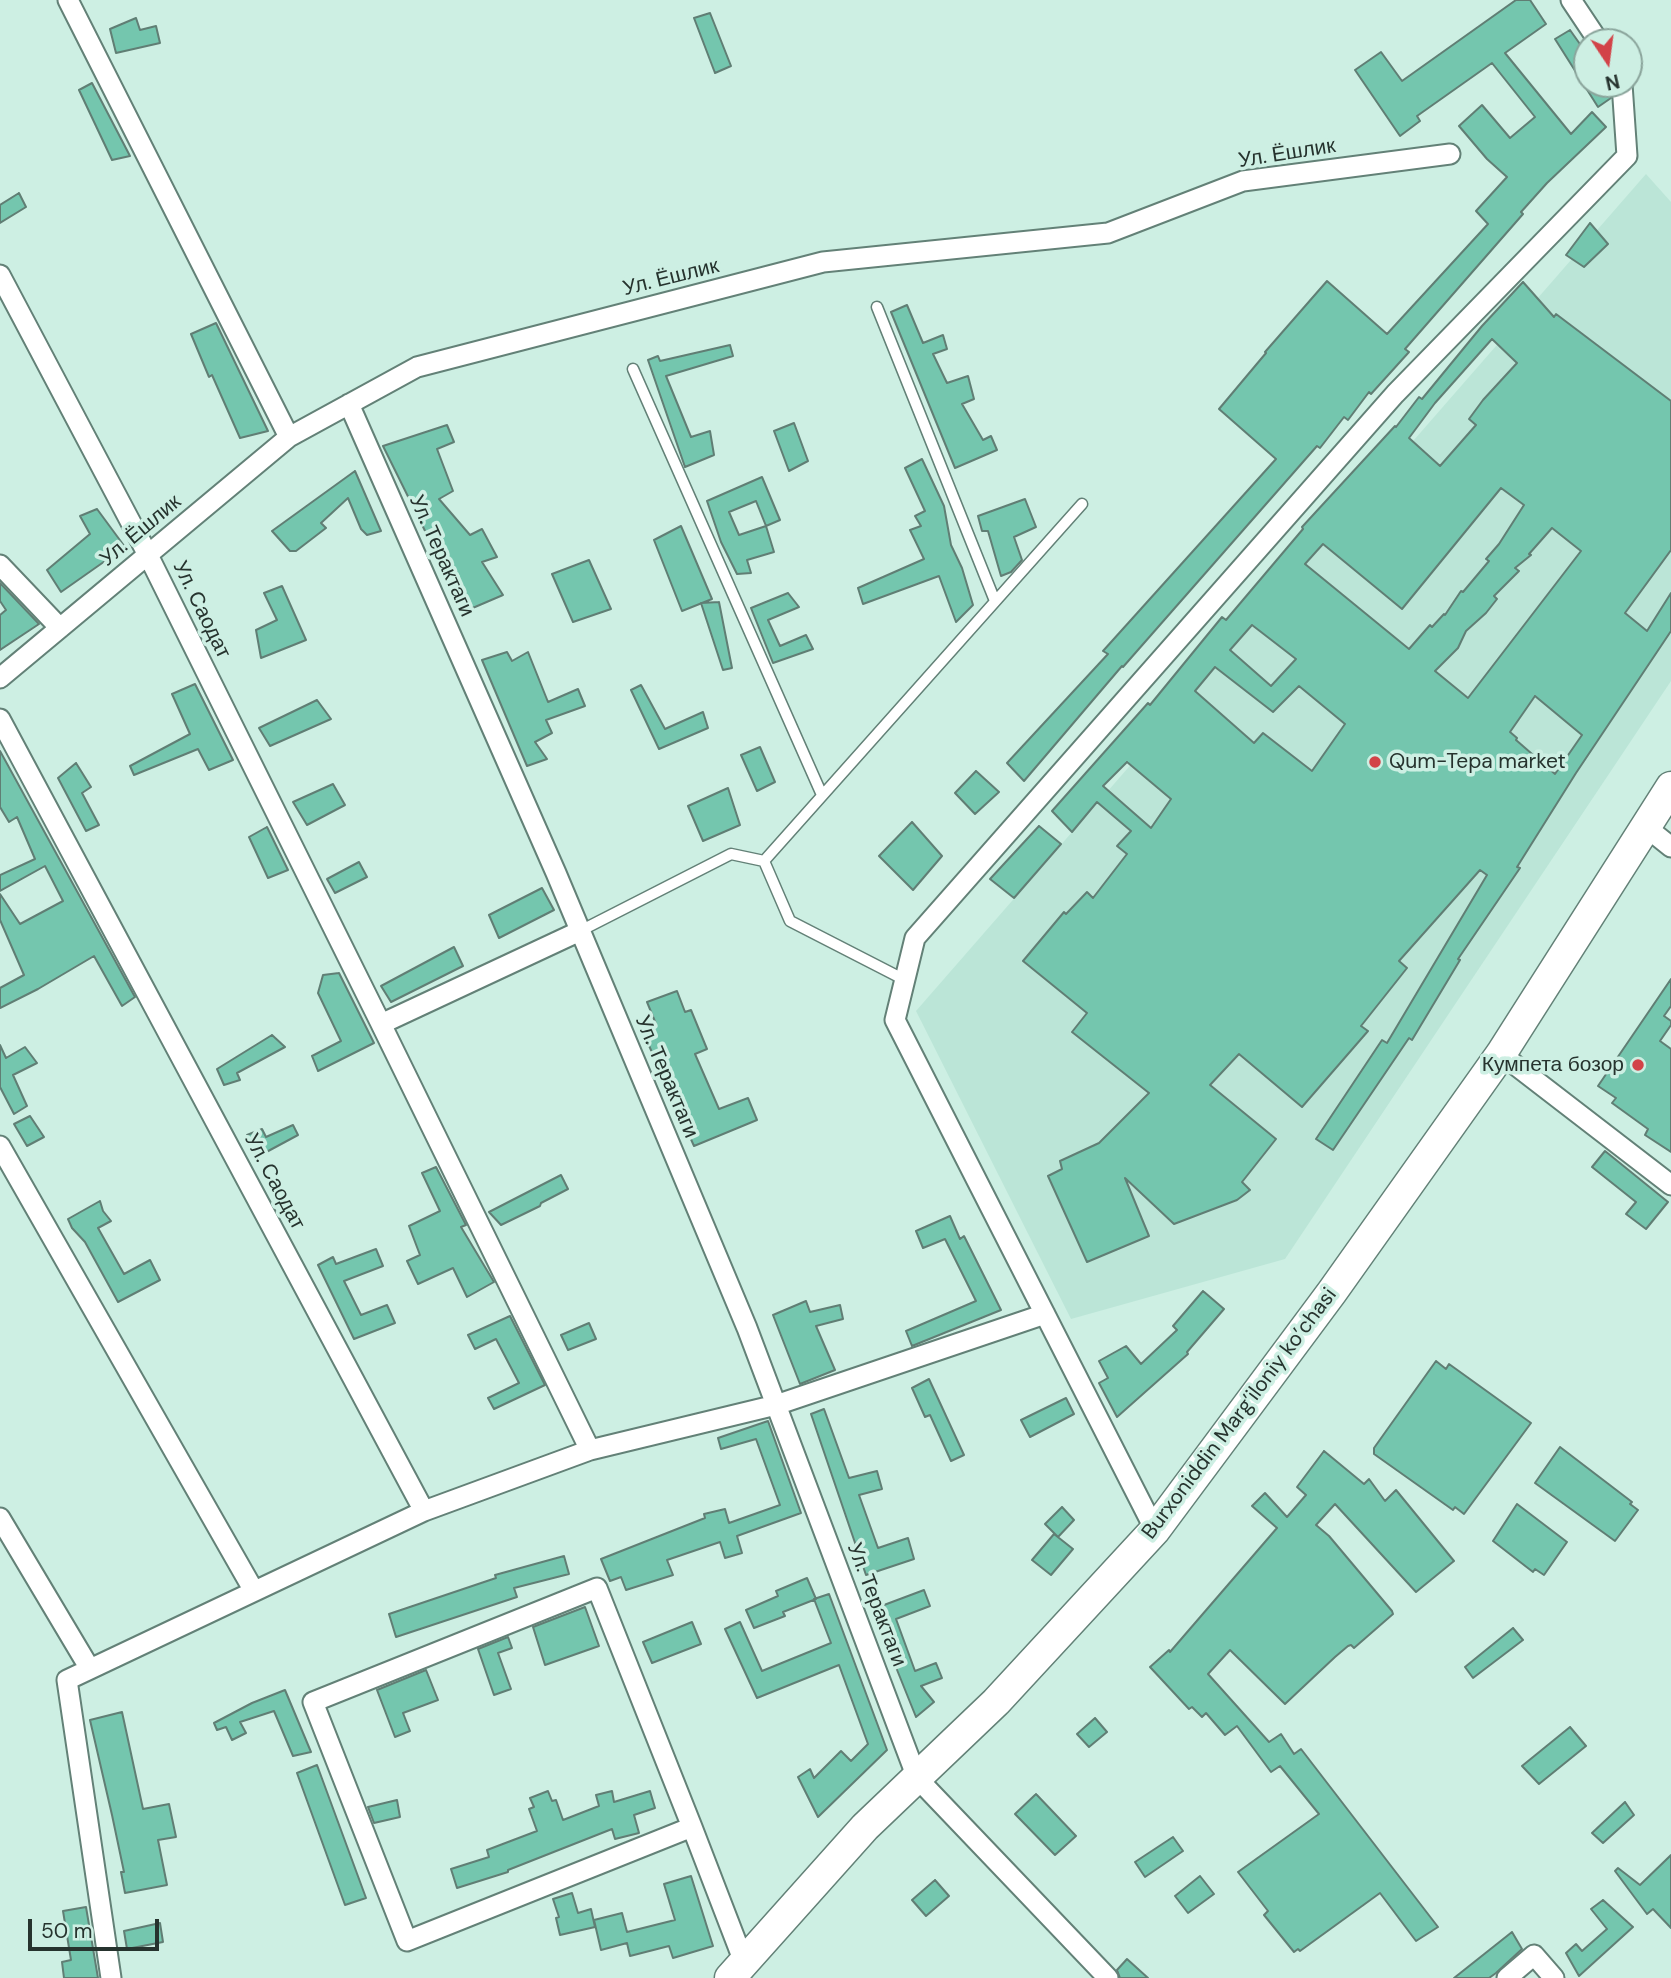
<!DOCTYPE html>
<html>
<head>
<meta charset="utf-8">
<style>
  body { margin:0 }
  #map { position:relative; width:1671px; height:1978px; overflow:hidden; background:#cdefe3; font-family:"DM Sans",sans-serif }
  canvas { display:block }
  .north { position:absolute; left:1573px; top:28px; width:70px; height:70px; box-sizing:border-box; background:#cdefe3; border:2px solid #8aa49b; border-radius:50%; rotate:167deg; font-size:19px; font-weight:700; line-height:28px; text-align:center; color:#26332e }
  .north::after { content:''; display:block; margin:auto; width:24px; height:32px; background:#d24348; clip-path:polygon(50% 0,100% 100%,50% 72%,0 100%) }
  .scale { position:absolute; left:28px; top:1919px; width:131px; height:32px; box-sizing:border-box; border:4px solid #26332e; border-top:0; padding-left:9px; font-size:21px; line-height:24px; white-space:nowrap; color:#26332e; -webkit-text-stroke:5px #cdefe3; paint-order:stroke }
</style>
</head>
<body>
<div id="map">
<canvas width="1671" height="1978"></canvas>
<div class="north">N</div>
<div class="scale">50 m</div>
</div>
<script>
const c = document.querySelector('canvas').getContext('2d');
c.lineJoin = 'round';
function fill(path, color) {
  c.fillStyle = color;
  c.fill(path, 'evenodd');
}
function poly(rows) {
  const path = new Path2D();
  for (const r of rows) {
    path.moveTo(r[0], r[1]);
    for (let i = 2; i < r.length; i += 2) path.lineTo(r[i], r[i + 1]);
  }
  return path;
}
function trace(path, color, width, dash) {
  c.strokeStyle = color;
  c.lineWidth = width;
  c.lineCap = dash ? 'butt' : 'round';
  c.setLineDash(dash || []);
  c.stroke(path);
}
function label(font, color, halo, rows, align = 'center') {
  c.font = font + ' "DM Sans",sans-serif';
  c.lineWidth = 7;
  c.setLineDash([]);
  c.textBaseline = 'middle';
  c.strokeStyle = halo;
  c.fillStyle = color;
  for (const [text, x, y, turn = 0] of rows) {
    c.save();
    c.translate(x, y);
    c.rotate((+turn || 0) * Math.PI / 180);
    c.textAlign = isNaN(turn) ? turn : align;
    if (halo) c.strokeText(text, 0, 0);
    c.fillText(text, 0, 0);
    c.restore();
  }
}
fill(poly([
  [1646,174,1671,202,1671,681,1285,1259,1071,1319,916,1011]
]), '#bbe5d7');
const building = poly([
  [1516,0,1530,0,1546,24,1505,53,1571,134,1592,112,1606,127,1547,183,1521,212,1523,214,1405,349,1409,352,1371,394,1369,392,1348,420,1344,417,1320,448,1317,446,1123,667,1122,666,1024,781,1007,763,1108,654,1103,651,1276,459,1219,409,1266,353,1265,352,1327,281,1387,334,1488,224,1476,211,1507,177,1487,159,1459,126,1482,105,1510,138,1535,117,1492,63,1417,116,1420,121,1400,136,1355,70,1381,52,1402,81,1516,0],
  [710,13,731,66,715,73,694,18,710,13],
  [136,18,140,30,156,26,160,43,116,53,110,29,136,18],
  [1570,30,1587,54,1587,84,1607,84,1610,88,1611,98,1598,107,1555,39,1570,30],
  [92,83,130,156,112,160,79,90,92,83],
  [19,193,26,207,0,223,0,205,19,193],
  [1590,223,1608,244,1584,267,1566,255,1590,223],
  [1523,282,1554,317,1556,314,1671,401,1671,550,1625,613,1647,631,1671,593,1671,631,1576,773,1517,867,1520,868,1458,959,1460,960,1412,1040,1409,1038,1333,1150,1316,1139,1382,1040,1387,1043,1487,875,1480,870,1399,961,1407,968,1361,1026,1368,1031,1302,1107,1239,1054,1210,1085,1276,1139,1242,1182,1250,1190,1237,1200,1174,1224,1125,1178,1149,1236,1087,1262,1048,1176,1062,1169,1060,1161,1099,1143,1149,1093,1072,1032,1087,1013,1023,961,1064,912,1066,914,1087,892,1093,898,1127,854,1117,846,1131,831,1097,802,1072,832,1052,811,1148,703,1150,705,1222,617,1226,620,1303,529,1302,527,1395,426,1396,427,1419,397,1422,399,1482,326,1523,282],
  [1492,339,1517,363,1483,400,1469,419,1476,425,1440,466,1409,438,1435,403,1492,339],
  [1501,488,1524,505,1499,544,1486,559,1489,561,1463,592,1461,591,1445,615,1444,614,1432,627,1430,625,1409,649,1305,564,1323,544,1402,609,1501,488],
  [1552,528,1581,551,1468,698,1435,671,1458,648,1466,631,1486,613,1497,599,1494,596,1519,571,1515,568,1531,555,1529,554,1552,528],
  [1252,625,1296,659,1271,686,1230,650,1252,625],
  [1215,667,1273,712,1299,686,1345,724,1312,771,1263,733,1254,743,1195,691,1215,667],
  [1535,696,1582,735,1555,774,1516,740,1517,738,1510,732,1535,696],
  [1127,762,1171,799,1151,828,1103,786,1127,762],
  [907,305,923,343,943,335,947,349,933,354,947,383,968,376,974,399,962,404,983,440,991,436,997,450,955,468,891,312,907,305],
  [216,323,268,431,240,438,212,375,209,377,191,334,216,323],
  [730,345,733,356,666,376,691,437,710,431,714,455,685,467,648,360,658,356,660,361,730,345],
  [794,423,808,461,789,471,774,431,794,423],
  [447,425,454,442,437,449,453,491,439,499,470,535,482,529,497,557,482,562,503,595,461,613,433,552,435,551,383,446,447,425],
  [922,459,944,506,951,545,962,568,973,605,956,622,939,576,863,604,858,588,924,559,910,530,921,526,915,516,925,511,905,468,922,459],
  [355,471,381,531,367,535,361,529,348,498,321,523,326,528,296,551,290,551,272,531,355,471],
  [762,477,780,520,766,526,774,552,747,560,751,573,737,574,721,542,707,501,762,477],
  [756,501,766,526,739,535,729,512,756,501],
  [1025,499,1036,527,1014,537,1022,560,1011,572,1001,576,988,531,982,531,978,516,1025,499],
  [97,509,125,547,61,592,47,570,90,534,80,516,97,509],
  [681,526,712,599,682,611,654,540,681,526],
  [589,560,611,609,573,622,552,574,589,560],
  [0,583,39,624,0,650,0,615,6,610,0,601,0,583],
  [282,586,306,640,261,658,256,630,277,620,264,593,282,586],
  [788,593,799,607,768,620,780,646,806,635,813,649,773,663,751,608,788,593],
  [719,602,732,668,723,670,701,603,719,602],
  [507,652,512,661,528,652,548,702,578,689,585,706,546,720,552,733,535,742,547,759,527,766,482,660,507,652],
  [195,684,233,760,209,770,198,749,134,775,130,766,190,734,172,694,195,684],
  [641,685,665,729,703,712,708,728,659,749,631,690,641,685],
  [317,700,331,719,270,746,259,728,317,700],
  [760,747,775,782,757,791,741,755,760,747],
  [0,751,135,997,122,1006,94,956,38,989,0,1008,0,988,24,975,0,920,0,894,20,924,63,901,45,866,0,891,0,875,35,859,17,817,9,822,0,807,0,751],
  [76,763,91,787,82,793,99,825,86,831,58,778,76,763],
  [976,771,999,792,975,814,955,793,976,771],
  [333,784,345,805,307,825,293,802,333,784],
  [728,788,740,825,703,841,688,806,728,788],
  [912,822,942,856,913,890,879,856,912,822],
  [1039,826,1061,844,1014,898,990,879,1039,826],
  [267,827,288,870,268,878,249,837,267,827],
  [359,862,367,877,335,893,327,879,359,862],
  [542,888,554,910,499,938,489,915,542,888],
  [454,947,463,966,391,1002,381,986,454,947],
  [339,973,374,1043,318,1071,312,1056,341,1041,318,993,323,975,339,973],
  [1671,979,1671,1006,1664,1016,1671,1021,1671,1025,1660,1041,1671,1049,1671,1152,1645,1135,1648,1129,1612,1103,1616,1098,1598,1086,1671,979],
  [677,991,685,1012,691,1010,707,1049,695,1054,719,1109,748,1098,757,1120,694,1146,642,1030,656,1024,647,1002,677,991],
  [272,1035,285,1047,237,1073,240,1080,224,1085,217,1069,272,1035],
  [0,1045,6,1058,25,1047,37,1063,13,1075,27,1106,14,1114,0,1087,0,1045],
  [30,1116,44,1137,27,1146,14,1124,30,1116],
  [293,1125,298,1135,259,1156,247,1135,262,1129,266,1137,293,1125],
  [1605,1151,1668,1202,1646,1229,1626,1214,1636,1202,1592,1167,1605,1151],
  [436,1167,466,1225,461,1227,494,1282,467,1297,453,1268,418,1284,407,1261,420,1255,409,1226,440,1211,422,1173,436,1167],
  [561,1175,568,1189,541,1203,540,1206,501,1225,489,1212,561,1175],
  [100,1201,103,1211,111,1221,98,1228,124,1274,150,1260,160,1280,118,1302,85,1242,72,1228,68,1219,100,1201],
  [950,1216,960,1239,964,1236,1001,1310,912,1346,906,1331,976,1301,945,1239,923,1248,916,1231,950,1216],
  [376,1249,383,1266,344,1281,361,1315,387,1305,395,1323,354,1339,318,1265,333,1257,336,1264,376,1249],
  [1203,1291,1224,1309,1187,1352,1188,1354,1117,1417,1099,1383,1108,1378,1099,1361,1126,1346,1141,1364,1177,1330,1173,1326,1203,1291],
  [806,1301,810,1312,840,1305,843,1319,816,1326,835,1370,800,1384,773,1315,806,1301],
  [510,1316,545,1385,494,1409,488,1398,519,1383,496,1339,475,1349,468,1335,510,1316],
  [589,1323,596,1339,568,1350,561,1335,589,1323],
  [1436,1361,1446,1369,1449,1364,1531,1423,1464,1514,1455,1507,1453,1510,1374,1454,1374,1448,1436,1361],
  [929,1379,964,1455,951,1461,930,1415,925,1417,912,1388,929,1379],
  [1066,1398,1074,1414,1030,1437,1021,1420,1066,1398],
  [824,1409,849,1478,877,1471,882,1489,859,1495,878,1548,908,1538,914,1559,866,1575,811,1414,824,1409],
  [768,1421,801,1513,737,1536,742,1553,725,1558,720,1542,667,1560,673,1575,626,1590,621,1577,610,1581,601,1559,705,1518,704,1514,725,1509,729,1523,780,1505,756,1439,721,1449,718,1438,768,1421],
  [1560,1447,1632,1502,1630,1504,1638,1510,1615,1541,1535,1483,1560,1447],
  [1324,1451,1364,1484,1369,1479,1385,1501,1396,1490,1454,1561,1416,1592,1335,1504,1316,1525,1329,1536,1392,1611,1393,1614,1354,1648,1351,1645,1348,1646,1335,1657,1285,1704,1230,1650,1208,1674,1269,1742,1281,1734,1294,1754,1301,1749,1438,1927,1416,1941,1380,1893,1300,1951,1298,1949,1294,1952,1264,1915,1268,1911,1238,1872,1319,1814,1280,1766,1271,1772,1237,1726,1225,1735,1206,1713,1202,1717,1192,1707,1189,1709,1150,1667,1169,1650,1170,1652,1277,1528,1252,1506,1265,1493,1287,1517,1306,1495,1297,1487,1324,1451],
  [1517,1504,1567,1542,1544,1575,1535,1569,1533,1572,1493,1541,1517,1504],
  [1062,1507,1074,1520,1058,1537,1045,1524,1062,1507],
  [1054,1534,1073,1549,1051,1575,1032,1560,1054,1534],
  [564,1556,569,1574,514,1588,517,1597,396,1637,389,1614,496,1578,495,1575,564,1556],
  [807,1578,816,1599,783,1612,785,1616,754,1628,746,1610,778,1596,776,1591,807,1578],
  [924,1590,930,1606,896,1619,915,1671,936,1663,942,1678,921,1686,934,1702,916,1717,881,1630,884,1629,876,1608,924,1590],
  [829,1594,887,1750,818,1817,798,1777,810,1769,814,1778,841,1751,851,1761,868,1744,839,1665,757,1698,725,1629,740,1622,762,1671,831,1643,814,1599,829,1594],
  [585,1607,599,1646,545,1665,533,1627,585,1607],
  [692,1622,701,1644,652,1663,643,1642,692,1622],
  [1513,1628,1523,1640,1473,1678,1465,1667,1513,1628],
  [508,1637,512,1648,498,1653,511,1689,494,1695,478,1649,508,1637],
  [426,1670,438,1700,403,1713,410,1731,395,1737,377,1690,426,1670],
  [285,1690,311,1752,293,1756,274,1711,240,1722,246,1733,232,1740,226,1727,217,1730,214,1723,252,1703,285,1690],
  [122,1712,143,1809,169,1804,176,1837,158,1840,167,1885,125,1893,121,1872,124,1872,112,1815,90,1720,122,1712],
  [1095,1718,1107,1732,1089,1747,1077,1734,1095,1718],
  [1570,1727,1586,1746,1539,1784,1522,1766,1570,1727],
  [317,1765,366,1898,345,1905,297,1773,317,1765],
  [548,1791,552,1801,556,1800,563,1820,599,1806,596,1795,612,1791,614,1802,650,1791,655,1808,634,1815,639,1833,615,1839,612,1829,508,1870,508,1872,457,1888,451,1869,489,1857,487,1850,537,1831,529,1809,534,1807,530,1798,548,1791],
  [1036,1794,1076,1836,1055,1855,1015,1814,1036,1794],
  [397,1800,400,1817,374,1823,368,1807,397,1800],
  [1625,1802,1634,1815,1603,1843,1592,1833,1625,1802],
  [1173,1837,1183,1851,1145,1877,1135,1862,1173,1837],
  [1671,1855,1671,1928,1653,1909,1647,1914,1615,1871,1618,1868,1640,1885,1671,1855],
  [691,1876,713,1946,673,1958,669,1946,630,1956,627,1943,601,1950,594,1920,622,1913,627,1932,675,1920,664,1884,691,1876],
  [1200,1876,1214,1894,1188,1913,1175,1896,1200,1876],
  [935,1880,949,1896,926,1916,912,1900,935,1880],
  [572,1893,578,1913,591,1909,595,1927,560,1935,556,1918,559,1917,553,1899,572,1893],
  [1603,1900,1633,1927,1579,1976,1566,1953,1576,1944,1582,1951,1607,1929,1591,1909,1603,1900],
  [86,1907,98,1978,64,1978,62,1962,71,1960,63,1911,86,1907],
  [160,1923,163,1942,127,1949,124,1931,160,1923],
  [1512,1932,1522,1949,1496,1973,1489,1978,1454,1978,1512,1932],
  [1127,1959,1148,1978,1120,1978,1117,1970,1127,1959]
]);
fill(building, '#74c6ae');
trace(building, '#607e74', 2);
const service = poly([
  [877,307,995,601],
  [633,369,822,795],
  [580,931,731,854,764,861],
  [905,980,790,921,764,861,1082,504]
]);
const minor = poly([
  [68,0,289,437],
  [1571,0,1599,42],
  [0,275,148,555,381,1024],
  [349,404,556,873,747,1328,917,1778,1108,1978],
  [0,565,60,628],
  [0,678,289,437,417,367,823,262,1108,233,1243,181,1450,154],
  [0,719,424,1511,590,1450],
  [1646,827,1671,847],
  [580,931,381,1024,590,1450,776,1405,1045,1314],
  [1501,1054,1671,1185],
  [0,1146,254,1591],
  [0,1518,90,1669],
  [1155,1530,895,1020,915,938,1395,394,1627,156,1622,84],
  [692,1827,407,1941,313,1702,597,1588,692,1827,744,1962],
  [111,1978,67,1680,424,1511],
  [1507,1978,1534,1955,1554,1978]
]);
const primary = poly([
  [730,1978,865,1827,996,1702,1155,1530,1332,1292,1501,1054,1671,787]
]);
trace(service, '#638177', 13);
trace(minor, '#638177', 23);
trace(primary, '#638177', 33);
trace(service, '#fff', 10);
trace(minor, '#fff', 19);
trace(primary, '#fff', 30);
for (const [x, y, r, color] of [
  [1375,762,7,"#d24348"],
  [1638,1065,7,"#d24348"]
]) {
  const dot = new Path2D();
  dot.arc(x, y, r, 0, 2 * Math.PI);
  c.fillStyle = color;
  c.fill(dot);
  trace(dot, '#cdefe3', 2.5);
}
label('21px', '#26332e', '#cdefe3', [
  ["Ул. Ёшлик",1287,154,-9],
  ["Ул. Ёшлик",671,278,-14],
  ["Ул. Ёшлик",141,531,-40],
  ["Ул. Терактаги",441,556,66],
  ["Ул. Саодат",201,610,64],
  ["Ул. Терактаги",666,1077,67],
  ["Ул. Саодат",274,1182,62],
  ["Burxoniddin Marg’iloniy ko’chasi",1240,1414,-53],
  ["Ул. Терактаги",876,1605,69]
]);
label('21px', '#26332e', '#cdefe3', [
  ["Qum-Tepa market",1389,762],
  ["Кумпета бозор",1624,1065,"right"]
], 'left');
</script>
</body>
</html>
